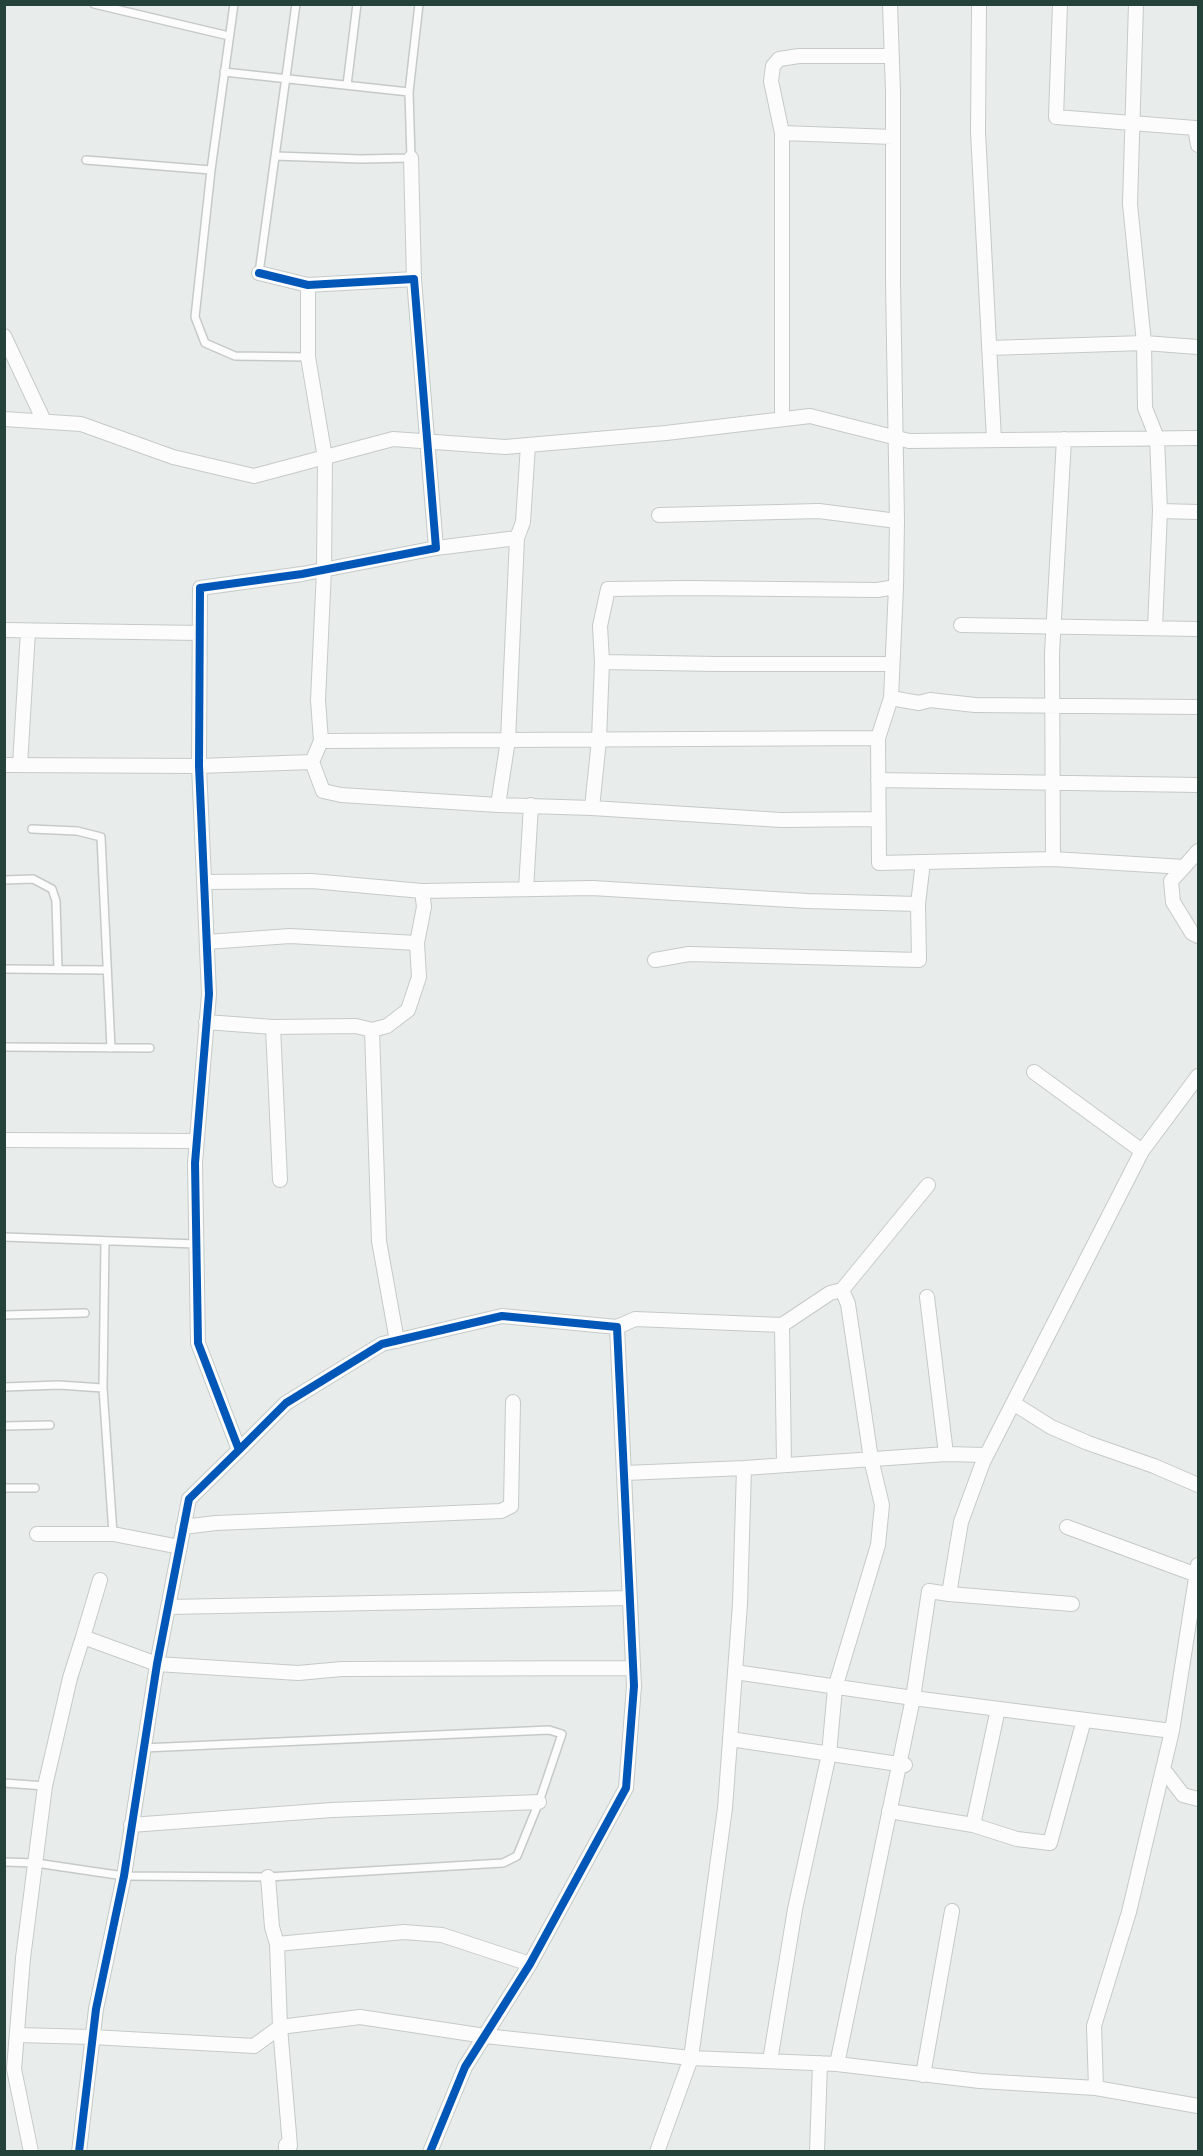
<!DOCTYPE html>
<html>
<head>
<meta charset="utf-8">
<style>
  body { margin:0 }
  #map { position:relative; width:1203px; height:2156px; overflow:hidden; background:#e8edeb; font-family:"Titillium Web",sans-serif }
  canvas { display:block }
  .frame { position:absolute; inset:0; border:6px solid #24423a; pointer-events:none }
</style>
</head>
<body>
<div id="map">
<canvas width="1203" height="2156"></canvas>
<div class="frame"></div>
</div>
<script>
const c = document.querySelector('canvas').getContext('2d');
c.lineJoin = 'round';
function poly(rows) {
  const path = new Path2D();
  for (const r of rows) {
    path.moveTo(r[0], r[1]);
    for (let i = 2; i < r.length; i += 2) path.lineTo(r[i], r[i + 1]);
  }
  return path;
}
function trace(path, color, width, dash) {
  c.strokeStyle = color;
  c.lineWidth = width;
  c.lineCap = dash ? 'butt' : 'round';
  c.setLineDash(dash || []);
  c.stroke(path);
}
const lane = poly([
  [94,4,229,36],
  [224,72,409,92,419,4],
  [347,85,357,4],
  [275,156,361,159,411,158,409,92],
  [86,160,211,170,234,4],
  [211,170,195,317,205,343,235,356,308,357],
  [259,273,296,4],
  [32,829,77,831,101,837,111,1048],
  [4,880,33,879,52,889,56,901,58,970],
  [4,969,107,970],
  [4,1047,150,1048],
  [4,1237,196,1244],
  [105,1241,103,1388,113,1534],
  [4,1315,85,1313],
  [4,1387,59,1385,103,1388],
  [4,1426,50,1425],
  [4,1488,35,1488],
  [4,1783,45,1786],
  [4,1862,36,1863,124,1876,268,1877,503,1863,517,1856,539,1802,562,1734,549,1730,143,1748]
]);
const street = poly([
  [979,4,978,132,994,440],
  [1060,4,1056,117,1195,128,1198,145],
  [1136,4,1130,204,1144,343,1145,408,1157,438,1160,511,1155,628],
  [782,133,893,137],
  [411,158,414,279],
  [308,285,308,357,325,458,324,570,318,700,321,741,312,762,323,791,341,795,498,805,592,808,781,820,879,819],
  [4,336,44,421],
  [989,348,1144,343,1198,347],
  [4,419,81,424,173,457,254,476,393,439,505,447,666,433,810,416,909,441,1198,438],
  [782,419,782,133,771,81,773,66,779,59,799,56,892,56],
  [1160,511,1198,512],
  [659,515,819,511,897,521],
  [436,548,517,538],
  [961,625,1198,629],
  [4,630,200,633],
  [602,662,717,664,892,664],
  [891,698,919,703,930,700,975,705,1198,707],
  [878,738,891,698,896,587,897,521,893,282,893,92,890,4],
  [321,741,878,738,879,863,1053,859,1184,867,1171,881,1173,902,1192,933,1198,936],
  [4,765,199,766,312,762],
  [20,765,28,631],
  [878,780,1198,785],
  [498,805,508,740,517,538,523,522,528,445],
  [592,808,599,740,602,662,600,626,608,589,686,588,877,590,896,587],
  [1053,859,1052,653,1064,439],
  [1184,867,1198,851],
  [204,882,312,881,422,891,592,888,807,901,918,904],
  [526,889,531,805],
  [207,942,290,936,417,943],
  [655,960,689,954,919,960,918,904,923,862],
  [206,1022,273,1027,356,1026,372,1030,387,1026,408,1010,419,977,417,943,424,907,422,891],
  [273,1027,280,1180],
  [372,1030,379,1241,397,1341],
  [1034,1072,1142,1151],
  [4,1140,197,1141],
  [927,1297,946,1454],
  [782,1325,784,1465],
  [617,1327,635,1319,782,1325,830,1293,842,1290,928,1185],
  [1013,1403,1051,1427,1088,1443,1154,1466,1198,1485],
  [239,1450,286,1403,382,1344,502,1316,617,1327,634,1686,626,1788,530,1964,465,2067,430,2152],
  [744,1468,740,1604,725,1808,691,2058,837,2064,980,2081,1096,2088,1198,2106],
  [625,1473,744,1468,946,1454,986,1455],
  [183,1527,216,1523,501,1511,511,1506,513,1402],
  [1067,1527,1197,1575],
  [37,1534,113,1534,180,1547],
  [949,1594,1072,1604],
  [168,1607,630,1598],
  [83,1637,100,1580],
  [735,1672,913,1698,1172,1731,1129,1912,1094,2026,1096,2088],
  [1172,1731,1198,1565],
  [730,1739,905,1765],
  [1163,1769,1183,1795,1198,1799],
  [889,1811,973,1825,1017,1839,1050,1843,1084,1720],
  [131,1825,332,1810,539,1802],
  [973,1825,998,1709],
  [268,1877,272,1927,277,1944,280,2027,290,2146,286,2145,286,2152],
  [277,1944,404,1932,442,1935,530,1964],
  [17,2035,92,2037,254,2046,280,2027,360,2017,485,2036,691,2058,657,2152],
  [770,2061,795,1909,829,1754,835,1688,878,1545,882,1505,871,1459,848,1304,842,1290],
  [837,2064,913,1698,929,1591,949,1594,961,1522,983,1462,1142,1151,1198,1076],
  [923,2075,952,1911],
  [31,2152,14,2069,23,1958,45,1786,70,1678,83,1637,157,1664,298,1673,342,1669,633,1668],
  [79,2152,96,2009,124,1876,157,1664,189,1499,239,1450,198,1343,195,1163,209,994,199,766,200,588,302,574,436,548,414,279,308,285,259,273],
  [817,2152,820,2063]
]);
trace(lane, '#c5cac8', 10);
trace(street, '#c5cac8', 16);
trace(lane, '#fcfcfc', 7);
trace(street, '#fcfcfc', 14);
trace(poly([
  [239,1450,286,1403,382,1344,502,1316,617,1327,634,1686,626,1788,530,1964,465,2067,430,2152],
  [79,2152,96,2009,124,1876,157,1664,189,1499,239,1450,198,1343,195,1163,209,994,199,766,200,588,302,574,436,548,414,279,308,285,259,273]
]), '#0057b8', 8);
</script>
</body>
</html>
